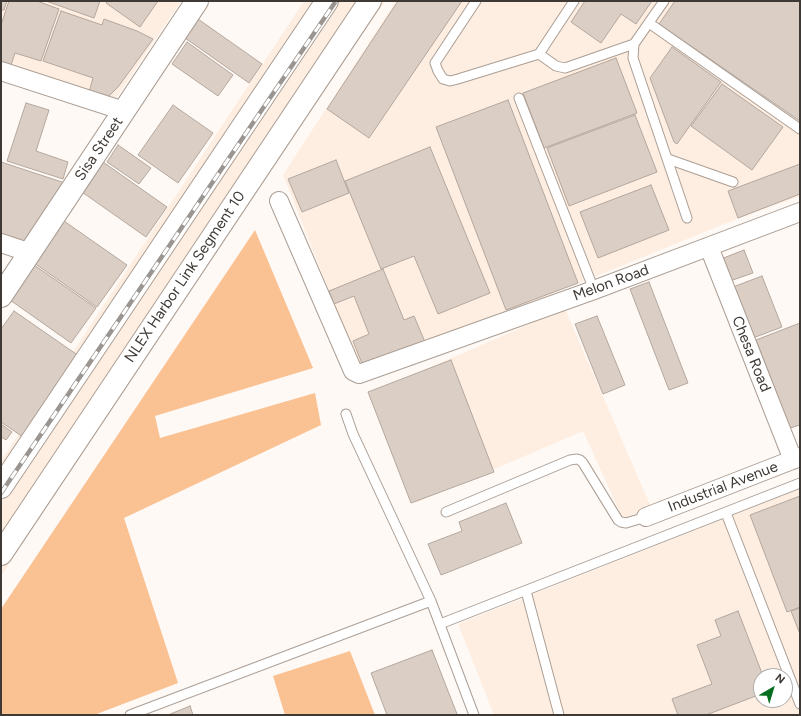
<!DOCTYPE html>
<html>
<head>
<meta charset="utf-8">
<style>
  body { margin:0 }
  #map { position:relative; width:801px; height:716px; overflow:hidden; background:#fff9f5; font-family:Figtree,sans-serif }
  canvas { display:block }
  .frame { position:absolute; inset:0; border:2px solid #3e3935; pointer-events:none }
  .north { position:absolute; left:753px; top:668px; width:40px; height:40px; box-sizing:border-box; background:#fff; border:1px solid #b2b0ae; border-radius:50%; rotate:38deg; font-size:11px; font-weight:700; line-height:16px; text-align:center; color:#3e3935 }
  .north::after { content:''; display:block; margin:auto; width:14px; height:18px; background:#046e1e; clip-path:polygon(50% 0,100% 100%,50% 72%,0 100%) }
</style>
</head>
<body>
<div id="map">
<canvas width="801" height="716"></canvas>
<div class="frame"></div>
<div class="north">N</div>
</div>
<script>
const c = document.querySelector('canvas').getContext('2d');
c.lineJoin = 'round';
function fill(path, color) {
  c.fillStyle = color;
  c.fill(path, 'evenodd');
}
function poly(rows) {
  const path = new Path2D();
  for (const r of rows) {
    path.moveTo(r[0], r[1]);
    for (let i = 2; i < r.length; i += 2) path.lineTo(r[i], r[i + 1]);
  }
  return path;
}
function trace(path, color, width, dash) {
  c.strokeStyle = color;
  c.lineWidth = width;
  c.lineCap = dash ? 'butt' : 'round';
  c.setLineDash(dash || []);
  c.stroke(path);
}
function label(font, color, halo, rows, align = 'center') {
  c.font = font + ' Figtree,sans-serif';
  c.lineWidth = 3;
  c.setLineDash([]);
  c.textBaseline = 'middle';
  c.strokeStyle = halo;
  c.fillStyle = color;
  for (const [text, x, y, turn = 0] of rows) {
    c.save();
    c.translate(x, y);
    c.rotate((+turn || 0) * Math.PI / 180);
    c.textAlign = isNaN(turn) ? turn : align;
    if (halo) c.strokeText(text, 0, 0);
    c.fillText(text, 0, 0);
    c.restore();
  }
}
fill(poly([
  [1,1,181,1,116,98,1,60],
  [304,1,385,1,137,370,1,576,1,461],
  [396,1,800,1,800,196,724,224,604,273,360,369,283,175],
  [565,309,651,507,623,519,583,431,416,503,368,394],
  [800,489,800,715,494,715,458,624],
  [761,676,785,676,785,700,761,700]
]), '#feeee1');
fill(poly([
  [255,230,313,368,155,416,160,438,315,393,321,425,124,518,178,683,94,715,1,715,1,609],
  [350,651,375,715,285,715,273,676]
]), '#fac193');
const building = poly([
  [1,1,7,1,4,10,1,10,1,1],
  [9,1,37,1,59,9,41,61,15,53,10,68,1,65,1,25,9,1],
  [46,1,100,1,94,18,46,1],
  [108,1,158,1,140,27,106,3,108,1],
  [398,1,462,1,369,138,327,109,398,1],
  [585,1,652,1,636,24,621,14,601,43,571,22,585,1],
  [675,1,800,1,800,121,659,24,675,1],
  [61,11,102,25,104,19,137,31,153,39,118,87,107,98,89,92,93,78,43,61,61,11],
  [198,19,262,64,249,83,185,38,198,19],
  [187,42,233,75,218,96,172,64,187,42],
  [672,47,721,82,677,144,674,142,650,78,672,47],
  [616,58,637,113,544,148,523,93,616,58],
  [722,84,783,127,752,170,691,126,722,84],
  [508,100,578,283,506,310,436,127,508,100],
  [26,103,49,110,36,151,68,162,63,179,7,161,26,103],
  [173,105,213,133,178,183,138,155,173,105],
  [635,115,657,172,569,206,547,148,635,115],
  [118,145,151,168,139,184,107,162,118,145],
  [430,147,490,293,438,314,414,256,381,269,345,181,430,147],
  [336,160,349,193,302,212,288,179,336,160],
  [1,162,68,184,22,245,1,238,1,162],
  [103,162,167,207,146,237,82,192,103,162],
  [800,164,800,194,738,218,728,191,800,164],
  [651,185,669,230,598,258,580,212,651,185],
  [64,221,127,265,97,307,34,263,64,221],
  [744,250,753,273,730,281,721,259,744,250],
  [34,265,96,308,71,343,10,300,34,265],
  [383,269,404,320,414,316,425,342,363,366,353,341,369,334,354,296,334,304,329,291,383,269],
  [762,276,782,327,753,338,733,287,762,276],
  [649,282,688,383,669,390,630,289,649,282],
  [14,311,79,356,23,437,1,422,1,329,14,311],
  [597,316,625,385,603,394,575,324,597,316],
  [800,323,800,425,790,428,756,340,800,323],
  [451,360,494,472,411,503,368,392,451,360],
  [1,424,12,432,6,440,1,437,1,424],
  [800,496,800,607,787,612,750,515,800,496],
  [506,503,522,543,441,575,428,544,462,531,459,522,506,503],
  [800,608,800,634,791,611,800,608],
  [738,611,763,676,761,676,761,694,706,715,678,715,672,699,712,684,697,645,721,636,715,620,738,611],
  [432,650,457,714,454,715,387,715,371,673,432,650],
  [190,706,193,715,168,715,190,706]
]);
fill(building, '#dbcec4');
trace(building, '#b4a79e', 1);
const service = poly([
  [476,1,435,63,438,71,443,79,450,81,458,79,539,54,556,66,565,68,634,44],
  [664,1,634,44,633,58,687,218],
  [649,23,800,129],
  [539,54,574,1],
  [519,98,594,290],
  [668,159,733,182],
  [346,414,353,434,431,601,474,715],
  [446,512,570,460,577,459,580,460,583,463,618,520,621,522,626,523,646,517],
  [726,513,800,704],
  [526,591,559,715],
  [440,624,800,483],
  [130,715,431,601]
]);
const minor = poly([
  [1,71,124,111],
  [279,201,353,371,359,374,594,290,800,212],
  [1,243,31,253],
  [709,247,793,460],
  [646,517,800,457]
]);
const tertiary = poly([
  [1,296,197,1]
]);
const motorway = poly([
  [1,487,327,1],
  [1,554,370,1]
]);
trace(service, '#ab9e94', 11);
trace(minor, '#ab9e94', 20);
trace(tertiary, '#ab9e94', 24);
trace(motorway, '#ab9e94', 24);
trace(service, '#fff', 9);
trace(minor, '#fff', 18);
trace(tertiary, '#fff', 22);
trace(motorway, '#fff', 22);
const rail = poly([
  [1,493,336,1]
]);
trace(rail, '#9b9591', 4.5);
trace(rail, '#fff', 3, [9]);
label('15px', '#3e3935', '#fff', [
  ["Sisa Street",99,149,-56],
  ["NLEX Harbor Link Segment 10",185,277,-56],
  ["Melon Road",611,283,-20],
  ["Chesa Road",751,354,68],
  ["Industrial Avenue",723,487,-21]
]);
</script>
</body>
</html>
